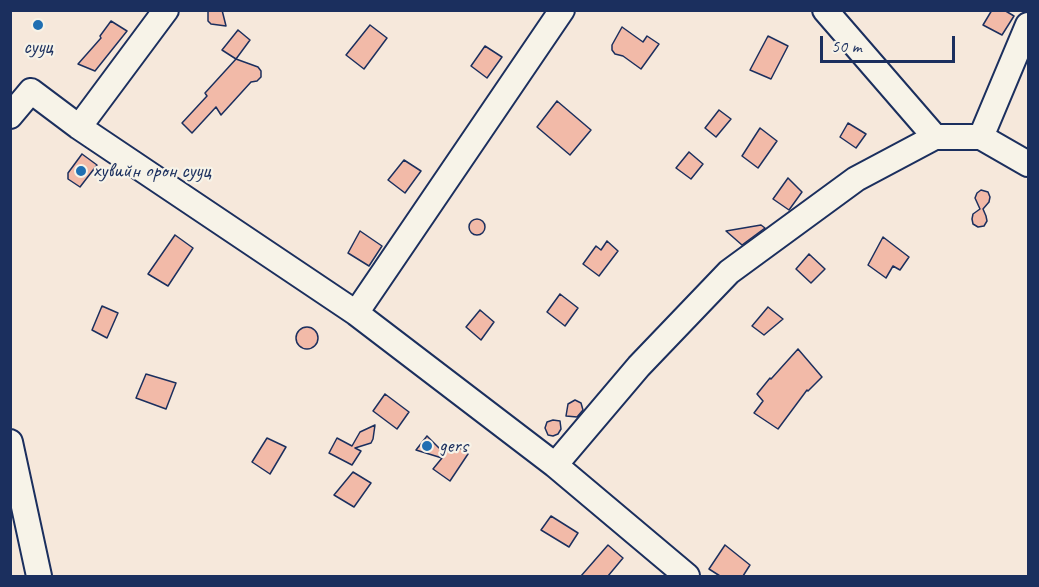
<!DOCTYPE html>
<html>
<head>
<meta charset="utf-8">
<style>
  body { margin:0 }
  #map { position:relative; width:1039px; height:587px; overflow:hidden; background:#f6e8db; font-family:Caveat,sans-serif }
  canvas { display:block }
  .frame { position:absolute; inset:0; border:12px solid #1b2f5e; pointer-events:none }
  .scale { position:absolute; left:820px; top:36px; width:135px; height:27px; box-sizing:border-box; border:3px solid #1b2f5e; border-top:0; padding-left:8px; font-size:18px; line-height:21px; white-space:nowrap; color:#1b2f5e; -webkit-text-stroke:4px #f7f3e8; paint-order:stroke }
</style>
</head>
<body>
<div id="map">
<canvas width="1039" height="587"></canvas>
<div class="frame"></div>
<div class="scale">50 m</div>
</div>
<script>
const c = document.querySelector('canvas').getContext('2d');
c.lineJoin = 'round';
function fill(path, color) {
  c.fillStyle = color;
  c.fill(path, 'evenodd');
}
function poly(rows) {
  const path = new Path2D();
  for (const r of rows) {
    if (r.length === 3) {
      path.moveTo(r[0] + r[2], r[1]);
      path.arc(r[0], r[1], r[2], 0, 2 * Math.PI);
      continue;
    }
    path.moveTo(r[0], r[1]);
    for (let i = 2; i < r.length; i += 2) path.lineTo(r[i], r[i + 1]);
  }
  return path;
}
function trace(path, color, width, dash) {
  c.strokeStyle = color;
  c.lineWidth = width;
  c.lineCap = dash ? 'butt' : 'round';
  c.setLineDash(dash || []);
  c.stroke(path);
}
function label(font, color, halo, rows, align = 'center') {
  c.font = font + ' Caveat,sans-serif';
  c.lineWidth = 4.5;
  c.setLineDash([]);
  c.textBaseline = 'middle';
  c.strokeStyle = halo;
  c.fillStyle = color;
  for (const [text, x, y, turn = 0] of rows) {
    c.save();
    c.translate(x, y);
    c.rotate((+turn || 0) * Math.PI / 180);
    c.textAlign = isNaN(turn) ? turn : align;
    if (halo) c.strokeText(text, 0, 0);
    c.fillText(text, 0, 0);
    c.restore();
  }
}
const building = poly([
  [208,10,222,10,226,26,211,24,208,21,208,10],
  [992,10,1004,10,1014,16,1002,35,983,25,992,10],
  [111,21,127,31,95,71,78,64,101,38,100,36,111,21],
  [370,25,387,38,364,69,346,55,370,25],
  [622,27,643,42,647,36,659,44,641,69,623,56,615,54,612,50,612,45,622,27],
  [238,30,250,40,236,59,222,50,238,30],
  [768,36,788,46,771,79,750,70,768,36],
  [485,46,502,57,487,78,471,66,485,46],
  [236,59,258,67,261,71,261,77,257,81,251,82,221,115,216,107,192,133,182,123,207,96,205,93,236,59],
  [557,101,591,130,570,155,537,127,557,101],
  [719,110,731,119,716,137,705,128,719,110],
  [848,123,866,134,856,148,840,137,848,123],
  [760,128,777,141,758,168,742,156,760,128],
  [689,152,703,164,691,179,676,168,689,152],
  [82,154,97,165,80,187,68,179,68,173,82,154],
  [404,160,421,171,405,193,388,180,404,160],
  [788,178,802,192,789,210,773,199,788,178],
  [981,190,988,192,990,197,989,202,983,209,986,216,987,221,984,226,978,227,973,224,972,219,973,214,980,209,975,198,977,193,981,190],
  [477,227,8],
  [761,225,765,228,742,245,726,231,761,225],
  [360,231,382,246,369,266,348,253,360,231],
  [175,235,193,248,168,286,148,274,175,235],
  [883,237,909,257,900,270,893,266,886,278,868,265,883,237],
  [607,241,618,251,599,276,583,264,596,246,601,250,607,241],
  [809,254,825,269,811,283,796,269,809,254],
  [560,294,578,308,565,326,547,312,560,294],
  [102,306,118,313,107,338,92,330,102,306],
  [768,307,783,319,764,335,752,326,768,307],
  [480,310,494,322,481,340,466,327,480,310],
  [307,338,11],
  [798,349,822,377,808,391,807,390,778,429,754,413,763,401,757,394,770,378,771,379,798,349],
  [146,374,176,383,166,409,136,398,146,374],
  [385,394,409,412,397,429,373,411,385,394],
  [575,400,581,403,583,410,577,417,566,416,568,404,575,400],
  [553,420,560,421,561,429,558,434,553,436,548,435,545,428,547,422,553,420],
  [375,425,373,439,371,443,355,448,361,451,352,465,329,453,337,438,352,446,360,432,375,425],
  [427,436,445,454,453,443,468,454,450,481,433,469,442,458,416,450,427,436],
  [267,438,286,447,270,474,252,462,267,438],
  [353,472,371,483,354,507,334,495,353,472],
  [551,516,578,533,569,547,541,530,551,516],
  [608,545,623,558,608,576,581,576,608,545],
  [725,545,750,565,743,576,720,576,709,569,725,545]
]);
fill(building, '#f2baa8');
trace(building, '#1b2f5e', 1.5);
const minor = poly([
  [825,10,935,137,981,137,1028,164],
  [10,116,31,91,79,127,356,313,555,465,687,576],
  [79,127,166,10],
  [981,137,1028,25],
  [356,313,562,10],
  [10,442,39,576],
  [555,465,639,366,729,272,856,179,935,137]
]);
trace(minor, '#1b2f5e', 28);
trace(minor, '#f7f3e8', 24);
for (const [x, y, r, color] of [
  [38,25,6,"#1f6fb2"],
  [81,171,6,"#1f6fb2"],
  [427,446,6,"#1f6fb2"]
]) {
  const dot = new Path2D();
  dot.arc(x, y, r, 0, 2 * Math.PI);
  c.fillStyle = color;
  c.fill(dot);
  trace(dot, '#f7f3e8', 2);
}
label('21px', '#1b2f5e', '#f7f3e8', [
  ["сууц",38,47,"center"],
  ["хувийн орон сууц",93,171],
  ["gers",439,446]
], 'left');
</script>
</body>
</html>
